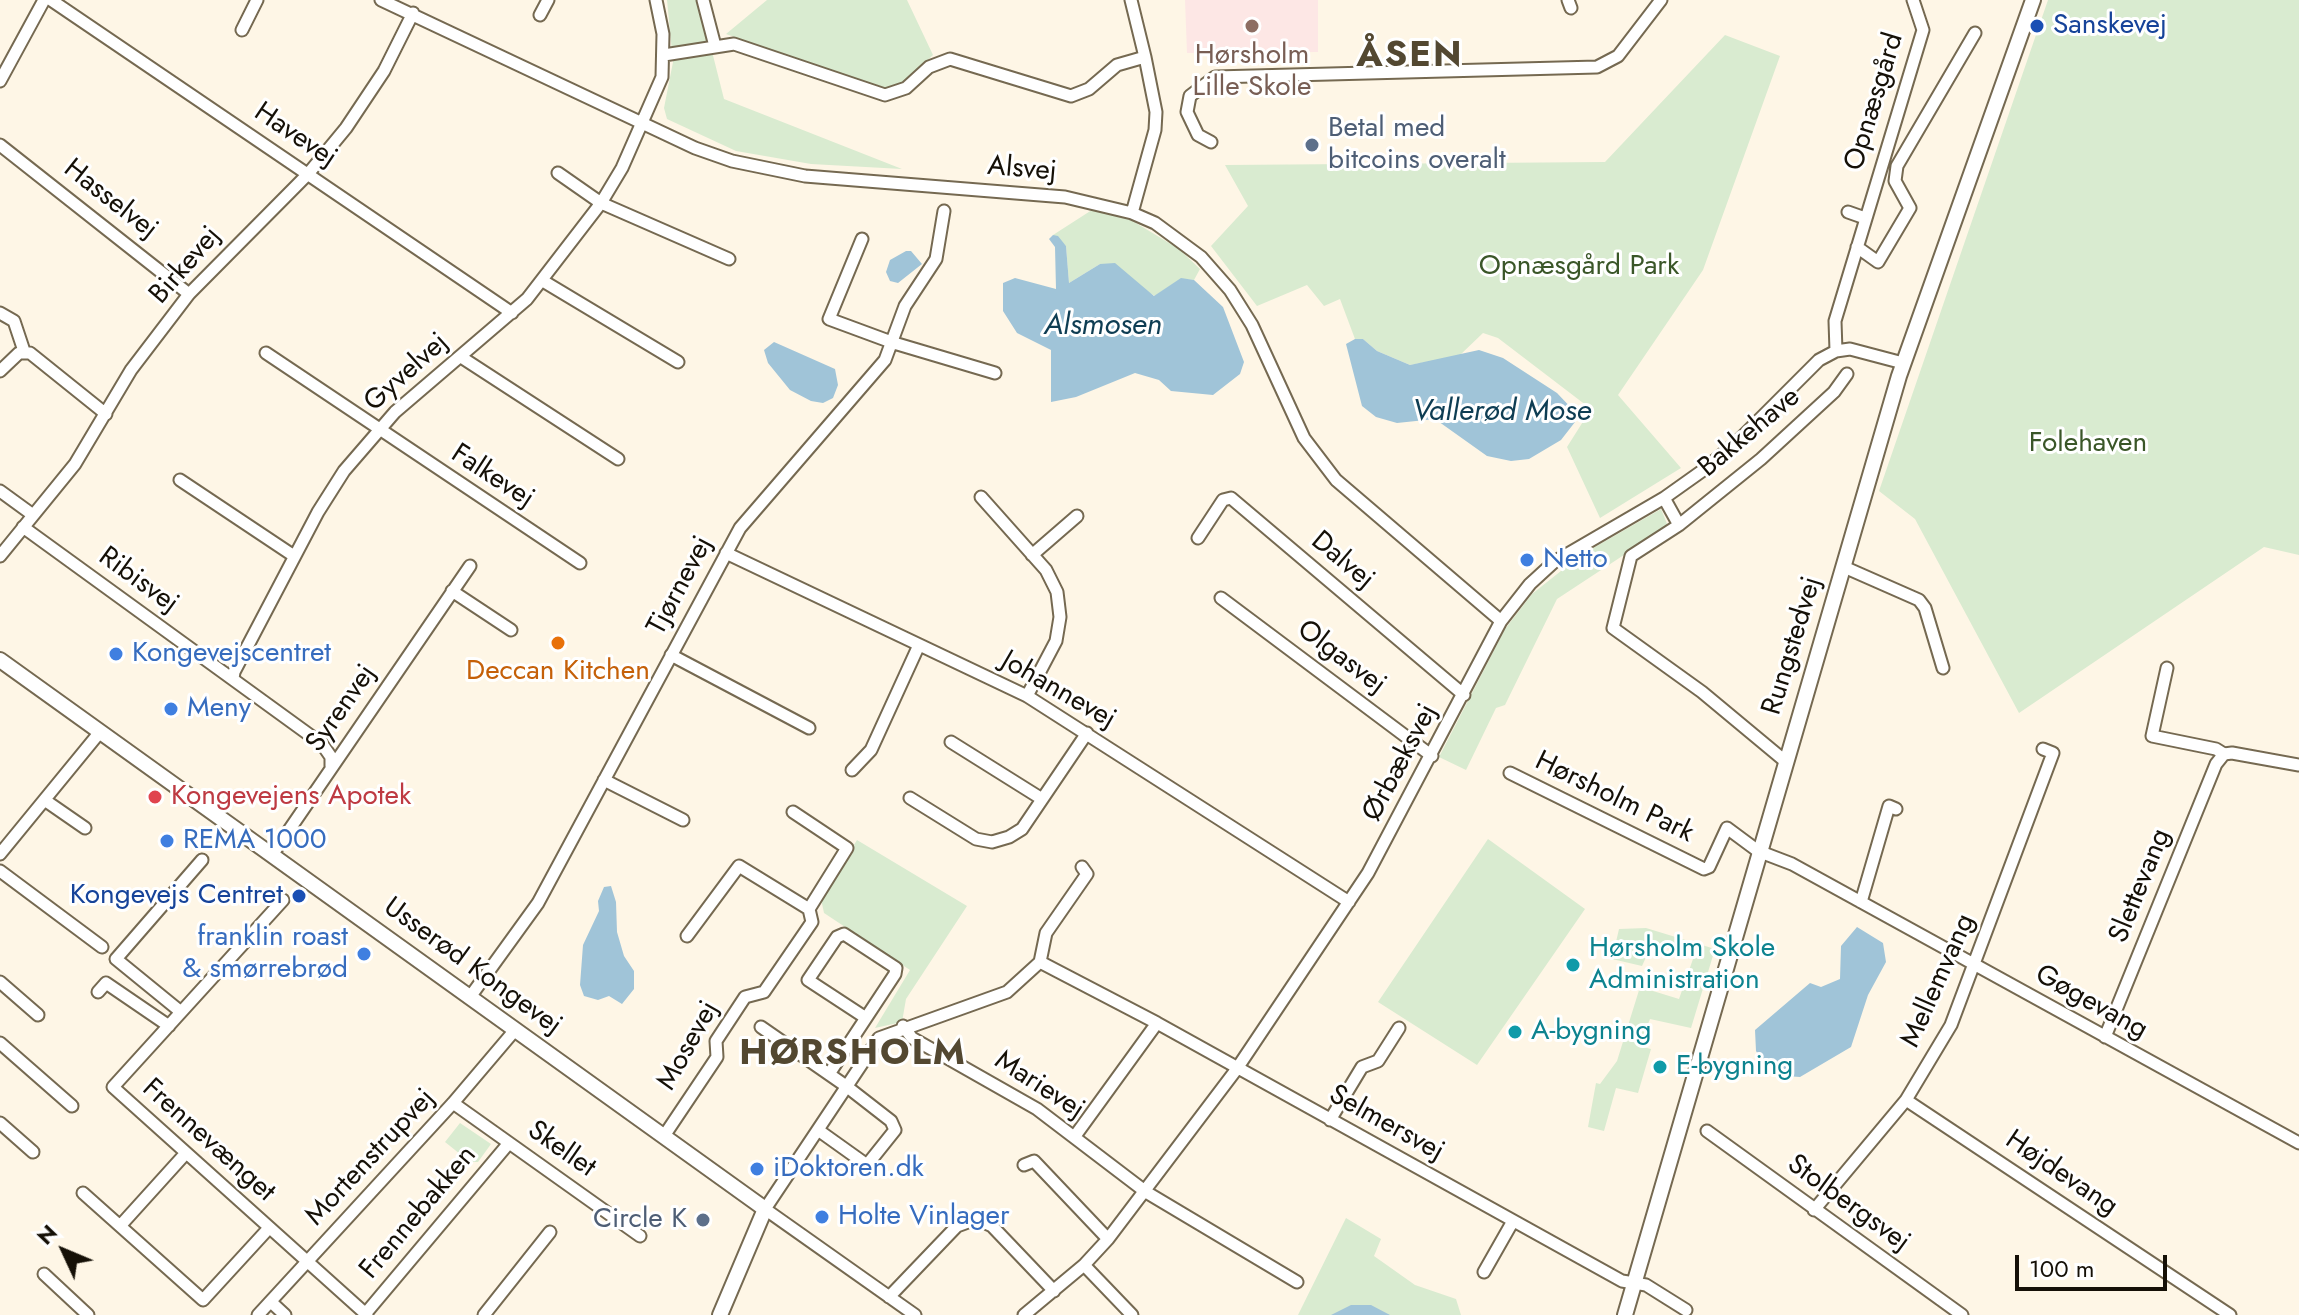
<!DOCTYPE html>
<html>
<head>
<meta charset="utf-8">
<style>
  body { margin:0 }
  #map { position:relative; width:2299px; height:1315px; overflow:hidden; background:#fef6e6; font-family:Jost,sans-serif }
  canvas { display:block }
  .north { position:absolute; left:24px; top:1211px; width:80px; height:80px; -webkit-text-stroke:6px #fff; paint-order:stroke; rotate:314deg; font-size:22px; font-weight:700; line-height:32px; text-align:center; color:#151007 }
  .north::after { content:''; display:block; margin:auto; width:28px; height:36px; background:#151007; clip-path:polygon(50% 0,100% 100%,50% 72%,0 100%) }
  .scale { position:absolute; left:2015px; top:1255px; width:152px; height:36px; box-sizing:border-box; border:4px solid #151007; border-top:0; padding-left:10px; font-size:24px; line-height:28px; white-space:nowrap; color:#151007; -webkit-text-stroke:6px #fff; paint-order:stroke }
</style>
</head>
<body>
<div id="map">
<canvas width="2299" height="1315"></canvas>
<div class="north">N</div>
<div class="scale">100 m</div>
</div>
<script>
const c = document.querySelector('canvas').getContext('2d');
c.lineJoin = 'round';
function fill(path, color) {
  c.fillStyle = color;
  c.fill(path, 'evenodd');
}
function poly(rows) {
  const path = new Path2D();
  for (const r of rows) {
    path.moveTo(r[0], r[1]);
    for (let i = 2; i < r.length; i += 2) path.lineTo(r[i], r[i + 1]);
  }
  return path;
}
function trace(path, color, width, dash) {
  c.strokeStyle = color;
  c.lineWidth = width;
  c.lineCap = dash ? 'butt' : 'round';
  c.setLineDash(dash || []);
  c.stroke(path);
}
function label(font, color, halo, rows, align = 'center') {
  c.font = font + ' Jost,sans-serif';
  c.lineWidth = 6;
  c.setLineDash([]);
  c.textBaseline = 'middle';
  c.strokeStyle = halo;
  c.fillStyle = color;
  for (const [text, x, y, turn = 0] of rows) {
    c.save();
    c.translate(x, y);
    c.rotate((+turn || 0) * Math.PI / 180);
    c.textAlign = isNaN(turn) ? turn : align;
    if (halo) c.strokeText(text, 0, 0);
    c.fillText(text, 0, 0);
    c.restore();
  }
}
fill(poly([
  [1185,0,1318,0,1318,52,1187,53]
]), '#fde7e5');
fill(poly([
  [667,0,699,0,724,99,902,169,811,164,736,151,667,119,664,108,673,62],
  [767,0,907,0,933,55,903,83,882,89,726,34],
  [2048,0,2299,0,2299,555,2264,547,2019,713,1915,519,1879,491],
  [1725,35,1780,56,1703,270,1618,395,1681,468,1600,518,1567,447,1591,409,1498,338,1483,333,1459,356,1410,365,1377,351,1363,339,1355,339,1340,299,1324,306,1307,285,1257,306,1211,246,1248,206,1225,165,1605,162],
  [1095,208,1126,217,1179,249,1200,269,1194,280,1181,279,1155,296,1100,264,1069,283,1066,246,1053,235],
  [1661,509,1668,526,1557,599,1505,705,1496,708,1466,770,1439,757,1505,629,1532,594,1581,555],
  [1488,839,1585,909,1477,1065,1378,1002],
  [857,840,967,906,906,999,902,1022,875,1028,910,970,824,913,821,899],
  [1646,928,1715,949,1691,1028,1650,1019,1639,1046,1651,1049,1638,1093,1616,1088,1604,1131,1588,1127,1596,1083,1600,1084,1617,1061,1640,987,1679,999,1693,959,1653,942,1642,966,1612,959,1619,929],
  [460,1123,491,1144,478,1162,470,1162,445,1142],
  [1346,1218,1381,1239,1374,1256,1415,1285,1456,1299,1461,1315,1298,1315]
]), '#d9ebd0');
fill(poly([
  [1053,235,1058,236,1066,246,1069,283,1100,264,1115,263,1154,296,1181,278,1194,280,1223,307,1244,362,1240,374,1213,395,1171,391,1159,380,1135,373,1076,397,1051,402,1051,350,1017,333,1003,311,1003,283,1015,278,1056,289,1055,247,1049,239],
  [906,251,911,251,922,264,898,283,890,281,886,272,890,260],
  [1355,339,1363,339,1377,351,1410,365,1479,350,1503,358,1557,393,1576,413,1575,422,1561,440,1529,459,1511,461,1487,456,1435,419,1397,423,1376,417,1362,406,1346,344],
  [774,342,835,369,838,385,833,398,823,403,811,401,790,390,768,363,764,350],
  [611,886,616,902,617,932,624,956,634,971,634,989,622,1004,609,996,598,1000,584,996,580,985,583,945,599,911,598,901,604,887],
  [1857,927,1883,943,1886,962,1868,995,1851,1047,1800,1077,1771,1075,1756,1051,1755,1030,1810,983,1821,987,1840,979,1841,946],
  [1351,1305,1371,1305,1390,1315,1331,1315]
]), '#a0c4d8');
const minor = poly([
  [51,0,512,313],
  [381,0,695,148,732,161,805,176,1065,197,1132,213,1155,223,1201,257,1230,290,1252,325,1304,438,1336,480,1501,621],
  [703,0,715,46],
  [1568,0,1571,8],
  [540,15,548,0],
  [242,30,257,0],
  [664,55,734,44,885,95,906,88,929,67,950,59,1071,96,1089,89,1117,65,1145,57,1131,0],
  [0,81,44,0],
  [1211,142,1198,135,1187,112,1190,96,1215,77,1597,67,1618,56,1661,0],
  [0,145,189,294],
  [558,173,601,203,729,259],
  [1848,212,1865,218],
  [1132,213,1155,130,1156,112,1145,57],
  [862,239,829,319,894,343,995,373],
  [1857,247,1878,262,1910,208,1895,181,1897,166,1975,33],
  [543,281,678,362],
  [0,313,14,321,24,351],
  [1836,351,1835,321,1923,30,1913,0],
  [266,353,580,563],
  [461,357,618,459],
  [0,371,19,353,30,353,106,414],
  [180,480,294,556],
  [0,491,33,515],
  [981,497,1046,570,1057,592,1060,617,1056,641,1027,696],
  [1664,498,1679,525,1761,459,1834,392,1847,374],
  [1679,525,1631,556,1613,628,1702,692,1785,761],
  [23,527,322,744,331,757,331,766],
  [1198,538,1223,500,1231,498,1464,695],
  [726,553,1027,696,1349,902],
  [1032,555,1077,516],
  [0,556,75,464,131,370,189,294,308,174,346,128,384,71,413,13],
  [1844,567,1919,600,1925,608,1943,668],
  [452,591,511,630],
  [1221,598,1432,756],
  [671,655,809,728],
  [2167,668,2152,736,2216,749,2224,754],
  [233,679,234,672,318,512,344,471,395,412,527,299,601,203,622,168,662,77,663,34,656,0],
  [951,742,1042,799],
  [852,770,871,750,919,645],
  [1510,773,1704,869,1709,867,1727,828,1758,851,1792,864,2299,1143],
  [604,780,683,820],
  [910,798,976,839,992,842,1009,837,1022,829,1087,733],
  [46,801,85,828],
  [0,854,100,732],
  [272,855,470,566],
  [0,871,102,947],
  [283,900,113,1087,367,1315],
  [1861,902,1889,806,1896,809],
  [687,936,739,866,809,909],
  [1040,962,1157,1023,1622,1281,1646,1285,1686,1310],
  [1040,962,1046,933,1087,874,1082,867],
  [0,982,38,1015],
  [98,992,106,983,169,1026],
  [470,997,538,903,740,528,885,360,905,306,936,259,944,211],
  [181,1012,116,959,202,860],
  [903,1026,912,1038,1037,1109,1146,1192,1297,1282],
  [761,1027,846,1086,891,1121,895,1130,867,1165,818,1130],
  [2105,1037,2216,764,2224,754,2232,753,2299,765],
  [0,1043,72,1106],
  [829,1074,895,974,896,968,844,934,837,937,808,980,866,1018],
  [1906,1100,2230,1315],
  [453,1103,640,1236],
  [1330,1120,1362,1067,1378,1061,1399,1028],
  [0,1123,33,1152],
  [1707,1131,1962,1315],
  [664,1136,717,1057,716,1041,745,997,764,992,812,922,809,909,847,848,793,812],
  [1075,1136,1157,1023],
  [1024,1165,1034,1161,1108,1239],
  [83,1193,203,1300,269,1228],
  [1814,1210,1906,1100,1951,1025,2053,753,2043,749],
  [120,1226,186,1153],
  [1084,1265,1132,1315],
  [1484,1272,1513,1221],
  [44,1274,88,1315],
  [889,1297,957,1226,976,1219,992,1226,1054,1291],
  [271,1302,285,1315],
  [366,1313,509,1143],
  [258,1315,453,1103,515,1030],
  [484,1315,550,1232],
  [915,1315,765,1209,879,1038,1007,992,1040,962],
  [1024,1315,1084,1265,1108,1239,1236,1070,1368,873,1501,621,1530,584,1554,562,1664,498,1702,471,1737,442,1819,360,1836,351,1850,349,1903,363]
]);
const major = poly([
  [0,660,765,1209,720,1315],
  [1625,1315,1899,376,2033,0]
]);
trace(minor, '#756951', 15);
trace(major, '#756951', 18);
trace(minor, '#fff', 11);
trace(major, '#fff', 14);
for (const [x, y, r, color] of [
  [1252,26,8,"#8d6e63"],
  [2037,26,8,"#1a4fb4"],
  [1312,145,8,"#5c6f8a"],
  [1527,560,8,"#3f7fe0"],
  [558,643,8,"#e8710a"],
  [116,654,8,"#3f7fe0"],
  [171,709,8,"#3f7fe0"],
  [155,797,8,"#e0444e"],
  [167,841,8,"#3f7fe0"],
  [299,896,8,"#1a4fb4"],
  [364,954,8,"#3f7fe0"],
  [1573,965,8,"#0f9aa8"],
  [1515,1032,8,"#0f9aa8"],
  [1660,1067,8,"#0f9aa8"],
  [757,1169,8,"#3f7fe0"],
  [822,1217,8,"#3f7fe0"],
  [703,1220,8,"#5c6f8a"]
]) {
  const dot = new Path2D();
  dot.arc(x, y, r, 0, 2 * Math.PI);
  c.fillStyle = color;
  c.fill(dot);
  trace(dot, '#fff', 3);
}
label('28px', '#164399', '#fff', [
  ["Sanskevej",2053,26],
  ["Kongevejs Centret",283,896,"right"]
], 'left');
label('28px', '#785e54', '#fff', [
  ["Hørsholm",1252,56],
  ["Lille Skole",1252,88]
]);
label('28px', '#151007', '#fff', [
  ["Opnæsgård",1875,102,-73],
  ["Havevej",295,136,34],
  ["Alsvej",1022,170,5],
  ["Hasselvej",110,200,38],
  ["Birkevej",186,266,-49],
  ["Gyvelvej",407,373,-42],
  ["Bakkehave",1750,433,-40],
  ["Falkevej",492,477,33],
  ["Dalvej",1342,561,40],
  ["Ribisvej",138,581,36],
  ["Tjørnevej",681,586,-62],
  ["Rungstedvej",1793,646,-73],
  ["Olgasvej",1341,658,37],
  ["Johannevej",1058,691,30],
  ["Syrenvej",342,709,-55],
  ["Ørbæksvej",1401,763,-62],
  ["Hørsholm Park",1614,798,26],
  ["Slettevang",2141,886,-68],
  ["Usserød Kongevej",472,967,36],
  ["Mellemvang",1939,981,-66],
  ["Gøgevang",2091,1003,29],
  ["Mosevej",689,1046,-61],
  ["Marievej",1039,1086,33],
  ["Selmersvej",1386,1124,29],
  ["Frennevænget",208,1141,42],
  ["Skellet",561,1150,35],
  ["Mortenstrupvej",371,1158,-47],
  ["Højdevang",2061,1174,34],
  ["Stolbergsvej",1848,1204,36],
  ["Frennebakken",419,1213,-50]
]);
label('28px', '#4e5e75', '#fff', [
  ["Betal med",1328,129],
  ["bitcoins overalt",1328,161],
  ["Circle K",687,1220,"right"]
], 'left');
label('28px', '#3a5628', '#fff', [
  ["Opnæsgård Park",1579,267],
  ["Folehaven",2088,444]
]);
label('28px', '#366cbe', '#fff', [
  ["Netto",1543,560],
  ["Kongevejscentret",132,654],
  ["Meny",187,709],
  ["REMA 1000",183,841],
  ["franklin roast",348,938,"right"],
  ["& smørrebrød",348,970,"right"],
  ["iDoktoren.dk",773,1169],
  ["Holte Vinlager",838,1217]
], 'left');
label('28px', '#c56008', '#fff', [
  ["Deccan Kitchen",558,672]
]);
label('28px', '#be3a42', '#fff', [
  ["Kongevejens Apotek",171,797]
], 'left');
label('28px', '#0d838f', '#fff', [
  ["Hørsholm Skole",1589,949],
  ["Administration",1589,981],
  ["A-bygning",1531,1032],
  ["E-bygning",1676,1067]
], 'left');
label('italic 30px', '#0e3d53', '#fff', [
  ["Alsmosen",1103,327],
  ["Vallerød Mose",1502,413]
]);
c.letterSpacing = '2px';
label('bold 36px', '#534831', '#fff', [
  ["ÅSEN",1410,57],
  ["HØRSHOLM",853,1055]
]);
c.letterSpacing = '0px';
</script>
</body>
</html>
